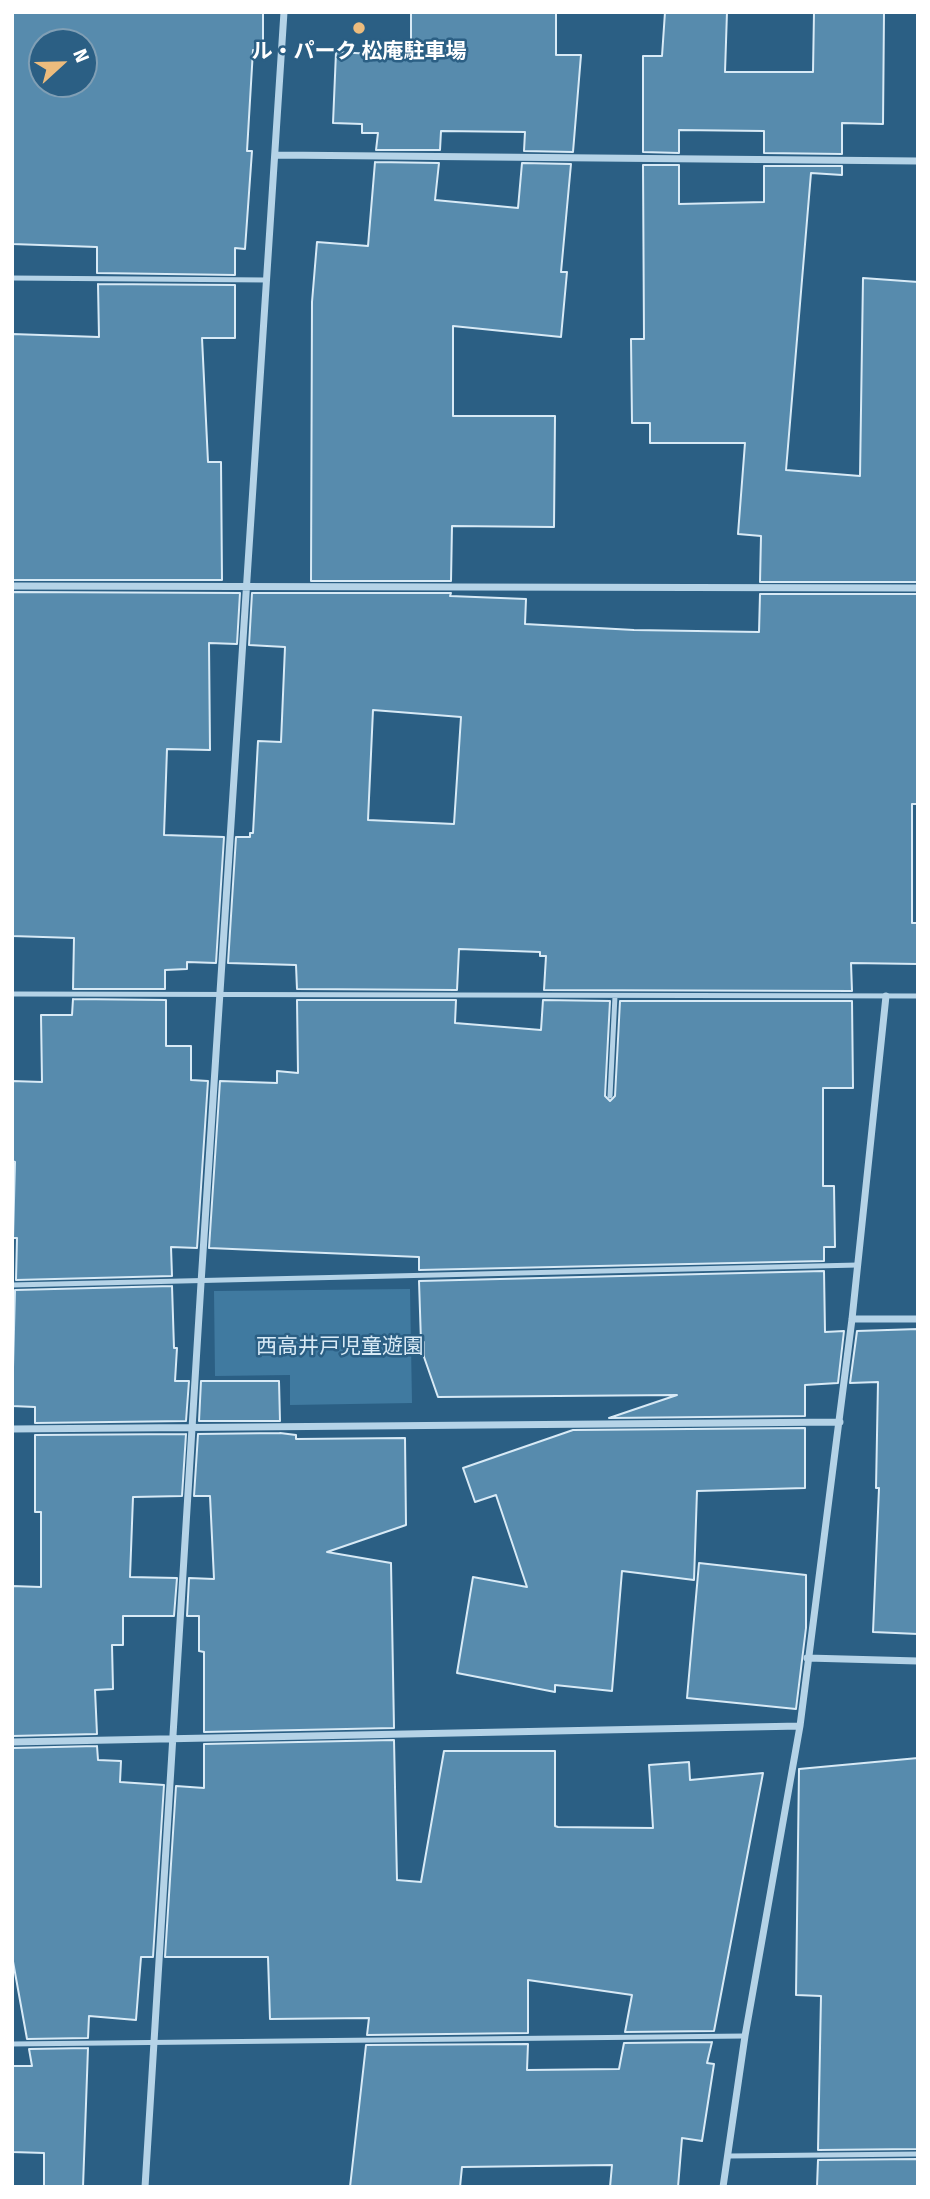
<!DOCTYPE html>
<html>
<head>
<meta charset="utf-8">
<style>
  body { margin:0 }
  #map { position:relative; width:930px; height:2199px; overflow:hidden; background:#2b5f84; font-family:"Fira Sans",sans-serif }
  canvas { display:block }
  .frame { position:absolute; inset:0; border:14px solid #fff; pointer-events:none }
  .north { position:absolute; left:28px; top:28px; width:70px; height:70px; box-sizing:border-box; background:#2b5f84; border:2px solid #809fb5; border-radius:50%; rotate:68deg; font-size:19px; font-weight:700; line-height:28px; text-align:center; color:#fff }
  .north::after { content:''; display:block; margin:auto; width:24px; height:32px; background:#edbc7d; clip-path:polygon(50% 0,100% 100%,50% 72%,0 100%) }
</style>
</head>
<body>
<div id="map">
<canvas width="930" height="2199"></canvas>
<div class="frame"></div>
<div class="north">N</div>
</div>
<script>
const c = document.querySelector('canvas').getContext('2d');
c.lineJoin = 'round';
function fill(path, color) {
  c.fillStyle = color;
  c.fill(path, 'evenodd');
}
function poly(rows) {
  const path = new Path2D();
  for (const r of rows) {
    path.moveTo(r[0], r[1]);
    for (let i = 2; i < r.length; i += 2) path.lineTo(r[i], r[i + 1]);
  }
  return path;
}
function trace(path, color, width, dash) {
  c.strokeStyle = color;
  c.lineWidth = width;
  c.lineCap = dash ? 'butt' : 'round';
  c.setLineDash(dash || []);
  c.stroke(path);
}
function label(font, color, halo, rows, align = 'center') {
  c.font = font + ' "Fira Sans","Noto Sans JP",sans-serif';
  c.lineWidth = 5;
  c.setLineDash([]);
  c.textBaseline = 'middle';
  c.strokeStyle = halo;
  c.fillStyle = color;
  for (const [text, x, y, turn = 0] of rows) {
    c.save();
    c.translate(x, y);
    c.rotate((+turn || 0) * Math.PI / 180);
    c.textAlign = isNaN(turn) ? turn : align;
    if (halo) c.strokeText(text, 0, 0);
    c.fillText(text, 0, 0);
    c.restore();
  }
}
fill(poly([
  [410,1289,412,1403,290,1405,290,1375,215,1376,214,1291]
]), '#407aa0');
const building = poly([
  [12,12,263,12,263,50,253,50,247,151,252,151,245,249,235,248,235,275,97,273,97,247,12,244,12,12],
  [42,42,84,42,84,84,42,84,42,42],
  [411,12,556,12,556,55,581,55,573,152,524,151,525,132,441,131,440,150,376,150,378,133,362,133,362,124,333,123,336,52,411,56,411,12],
  [665,12,727,12,725,72,813,72,814,12,884,12,883,124,842,123,842,154,764,153,764,131,679,130,679,153,643,152,643,56,662,56,665,12],
  [375,162,439,163,435,200,518,208,522,163,571,164,561,272,567,272,561,337,453,326,453,416,555,416,554,527,452,526,451,581,311,581,312,302,317,242,368,246,375,162],
  [643,165,679,165,679,204,764,202,764,166,842,166,842,175,811,173,786,470,860,476,863,278,918,282,918,582,760,582,761,536,738,534,745,443,650,443,650,423,632,423,631,339,644,339,643,165],
  [98,284,235,285,235,338,202,338,208,462,221,462,222,580,12,580,12,334,99,337,98,284],
  [12,592,240,593,237,644,209,643,210,750,167,749,164,835,224,837,216,963,187,962,187,969,165,970,165,989,73,989,74,938,12,936,12,592],
  [252,593,451,593,450,596,526,599,525,624,634,630,759,632,760,594,918,594,918,804,912,804,912,923,918,923,918,964,851,963,852,991,544,990,546,956,540,956,540,952,459,949,457,990,297,989,296,965,228,963,236,837,250,837,250,833,253,833,258,741,281,742,285,647,249,645,252,593],
  [373,710,461,717,454,824,368,820,373,710],
  [73,999,166,1000,166,1046,191,1046,191,1080,208,1081,197,1248,171,1247,172,1276,16,1280,17,1238,13,1238,15,1162,12,1161,12,1081,42,1082,41,1015,72,1015,73,999],
  [297,1000,456,1000,455,1023,541,1030,543,1000,610,1001,605,1096,610,1101,615,1096,620,1001,852,1001,853,1088,823,1088,823,1186,834,1186,835,1247,824,1247,824,1261,419,1270,419,1257,209,1248,220,1081,277,1083,277,1071,298,1073,297,1000],
  [824,1271,825,1332,844,1331,838,1383,805,1385,805,1416,609,1418,677,1395,438,1397,424,1357,424,1342,421,1342,419,1281,824,1271],
  [172,1286,174,1348,177,1348,175,1381,189,1381,186,1421,35,1423,35,1407,12,1406,15,1290,172,1286],
  [918,1329,918,1634,873,1632,879,1488,876,1488,878,1382,850,1383,857,1331,918,1329],
  [201,1381,279,1381,280,1421,199,1421,201,1381],
  [805,1428,805,1488,697,1491,694,1580,622,1571,612,1691,555,1685,555,1692,457,1673,473,1577,527,1587,496,1495,475,1502,463,1468,573,1430,805,1428],
  [280,1433,296,1435,296,1439,405,1438,406,1525,327,1552,391,1563,394,1728,204,1732,204,1652,199,1651,199,1616,187,1616,189,1578,214,1579,210,1496,194,1496,198,1434,280,1433],
  [186,1434,182,1496,133,1497,130,1577,177,1578,174,1616,123,1616,123,1645,112,1645,113,1689,95,1690,97,1734,12,1736,12,1586,41,1587,41,1512,35,1512,35,1435,186,1434],
  [699,1563,806,1575,806,1628,796,1709,687,1698,699,1563],
  [394,1740,397,1880,421,1882,444,1751,555,1751,555,1826,558,1827,653,1828,649,1765,689,1762,690,1780,763,1773,714,2031,625,2032,632,1995,528,1980,528,2033,367,2035,369,2018,270,2019,268,1957,165,1957,176,1786,204,1788,204,1744,394,1740],
  [97,1746,98,1760,121,1761,120,1782,164,1785,153,1957,141,1957,136,2020,89,2016,88,2038,27,2039,12,1956,12,1748,97,1746],
  [918,1758,918,2149,818,2150,821,1996,796,1995,799,1769,918,1758],
  [712,2042,707,2063,714,2064,702,2141,682,2138,678,2187,610,2187,612,2165,462,2167,460,2187,350,2187,366,2045,528,2044,527,2070,619,2069,624,2043,712,2042],
  [88,2048,83,2187,44,2187,44,2153,12,2152,12,2066,32,2066,29,2049,88,2048],
  [918,2159,918,2187,817,2187,818,2160,918,2159]
]);
fill(building, '#578bad');
trace(building, '#d8eaf6', 2);
trace(poly([
  [12,278,266,280],
  [12,994,918,996],
  [610,1096,615,996],
  [12,1285,858,1265],
  [12,2044,745,2036],
  [729,2156,918,2154]
]), '#b5d3e7', 5);
trace(poly([
  [276,155,918,161],
  [12,586,918,588],
  [852,1319,918,1319],
  [12,1429,840,1422],
  [807,1658,918,1661],
  [12,1742,800,1726],
  [145,2187,201,1283,284,12],
  [723,2187,745,2036,800,1726,852,1319,886,996]
]), '#b5d3e7', 7);
for (const [x, y, r, color] of [
  [359,28,7,"#edbc7d"]
]) {
  const dot = new Path2D();
  dot.arc(x, y, r, 0, 2 * Math.PI);
  c.fillStyle = color;
  c.fill(dot);
  trace(dot, '#2b5f84', 2.5);
}
label('bold 21px', '#fff', '#2b5f84', [
  ["ル・パーク 松庵駐車場",359,52]
]);
label('21px', '#d8eaf6', '#2b5f84', [
  ["西高井戸児童遊園",340,1347]
]);
</script>
</body>
</html>
